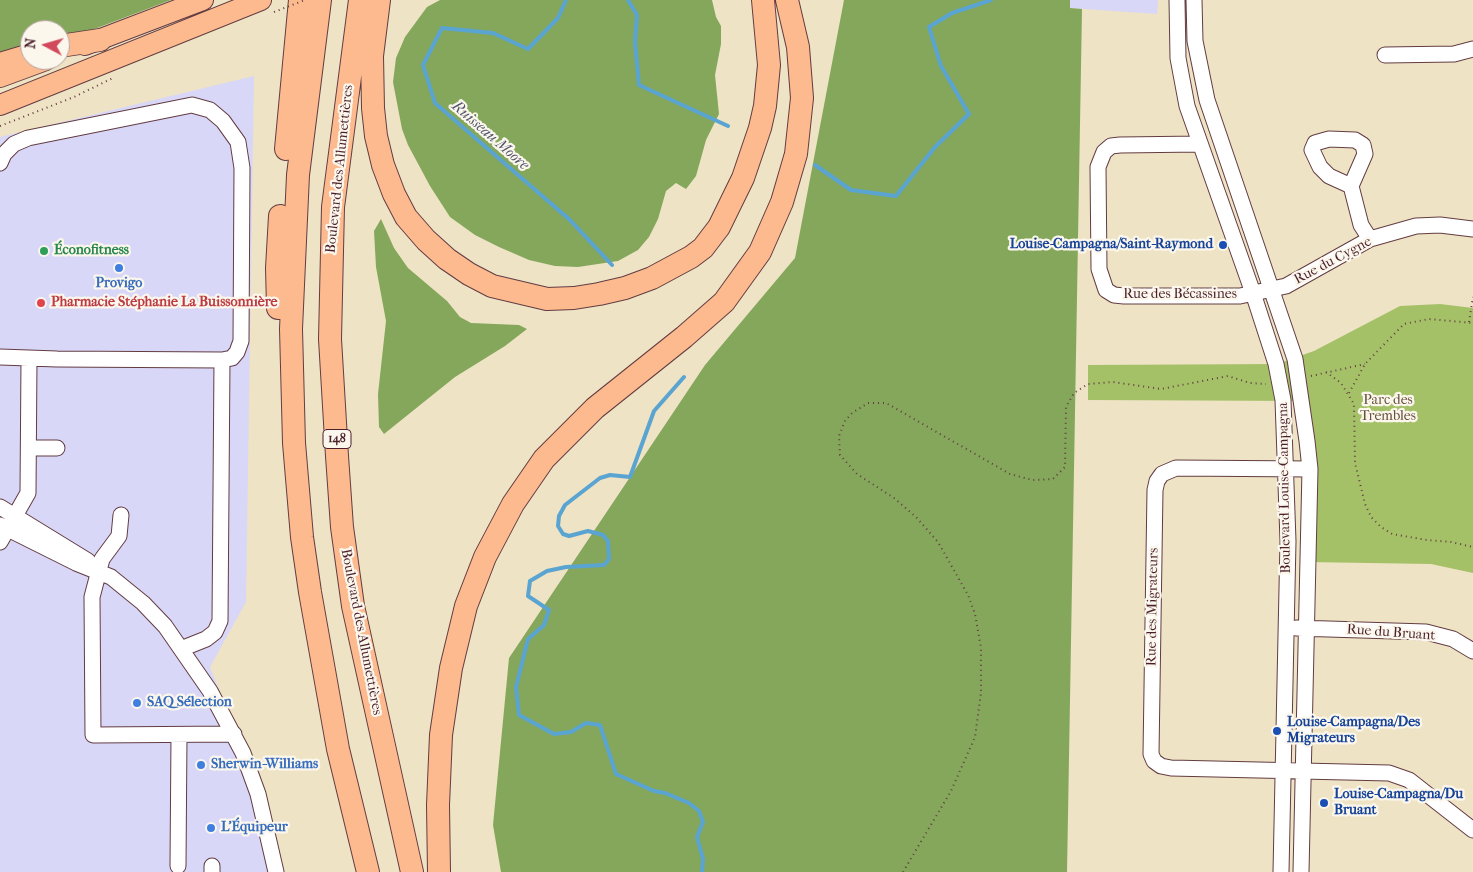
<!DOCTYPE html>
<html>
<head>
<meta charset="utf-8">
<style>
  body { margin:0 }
  #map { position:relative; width:1473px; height:872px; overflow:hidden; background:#eee3c4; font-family:"IM FELL French Canon",serif }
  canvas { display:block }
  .north { position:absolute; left:20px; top:20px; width:50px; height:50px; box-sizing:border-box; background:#fbf7ec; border:1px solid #b4a19f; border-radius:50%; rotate:276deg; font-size:14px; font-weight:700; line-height:20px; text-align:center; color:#4a1f2b }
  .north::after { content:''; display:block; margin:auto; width:18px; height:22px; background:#d1495b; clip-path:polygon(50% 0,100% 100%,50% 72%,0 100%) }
</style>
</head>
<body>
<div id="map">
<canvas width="1473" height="872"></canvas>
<div class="north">N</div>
</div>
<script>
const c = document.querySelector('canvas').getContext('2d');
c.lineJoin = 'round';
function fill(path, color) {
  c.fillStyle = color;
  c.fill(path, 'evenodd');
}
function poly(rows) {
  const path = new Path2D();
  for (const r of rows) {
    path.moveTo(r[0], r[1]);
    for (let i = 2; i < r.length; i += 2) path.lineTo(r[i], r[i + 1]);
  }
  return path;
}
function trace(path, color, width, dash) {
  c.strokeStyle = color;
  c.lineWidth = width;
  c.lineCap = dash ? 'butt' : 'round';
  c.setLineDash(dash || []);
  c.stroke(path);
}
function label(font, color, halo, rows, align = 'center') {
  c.font = font + ' "IM FELL French Canon",serif';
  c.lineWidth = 4.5;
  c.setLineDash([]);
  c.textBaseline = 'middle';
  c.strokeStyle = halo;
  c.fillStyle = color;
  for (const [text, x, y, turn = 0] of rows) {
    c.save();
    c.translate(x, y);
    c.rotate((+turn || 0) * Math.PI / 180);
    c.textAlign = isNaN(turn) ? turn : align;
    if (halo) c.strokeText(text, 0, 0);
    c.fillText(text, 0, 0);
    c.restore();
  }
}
fill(poly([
  [1070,0,1158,0,1157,14,1070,8],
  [254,76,246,602,210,667,271,823,281,872,0,872,0,137]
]), '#d9d7f8');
fill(poly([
  [1440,304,1473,308,1473,573,1431,564,1307,562,1301,401,1088,400,1088,365,1277,364,1314,351,1400,306]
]), '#a5c168');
fill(poly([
  [0,0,171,0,60,42,60,30,30,30,30,53,0,64],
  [440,0,712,0,716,17,721,26,721,44,715,75,719,114,706,140,696,176,686,189,676,183,666,191,658,219,649,237,638,250,618,261,578,267,555,266,529,260,499,247,475,235,450,217,430,186,408,145,402,129,393,82,396,58,405,37,427,7],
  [844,0,1070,0,1070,8,1082,9,1067,872,501,872,493,825,509,658,705,365,795,258],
  [381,219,394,248,408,268,447,301,460,317,471,323,519,325,527,329,505,346,455,377,384,434,379,427,378,394,386,321,376,267,374,231]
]), '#84a75c');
trace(poly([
  [566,0,558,18,528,49,493,33,442,28,423,65,435,103,570,220,612,265],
  [628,0,637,15,635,42,639,85,728,126],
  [815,165,851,190,896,196,935,147,969,114,941,66,929,27,952,13,991,0],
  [684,377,654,411,630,477,610,475,600,478,565,505,559,516,558,526,563,534,569,536,588,531,603,535,608,541,609,559,604,565,566,567,547,571,530,581,528,596,549,610,544,625,528,639,516,687,519,715,554,734,571,732,586,723,600,725,616,774,654,791,665,793,689,803,699,811,703,822,697,837,703,859,702,872]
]), '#5aa4d2', 4);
const minor = poly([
  [1177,0,1178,58,1187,106,1253,293,1276,364,1283,400,1288,541,1281,872],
  [1194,0,1195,41,1207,100,1295,359,1307,441,1310,469,1301,872],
  [1385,55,1454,54,1473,49],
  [1200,144,1120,145,1111,146,1104,152,1098,167,1099,269,1106,290,1114,295,1124,296,1240,296,1286,286,1370,239,1416,226,1440,225,1473,229],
  [0,163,4,154,14,144,28,138,192,105,210,110,223,121,238,142,242,168,241,341,237,352,232,358,222,360,57,359,0,357],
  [1351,186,1329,176,1320,167,1312,150,1315,143,1329,139,1355,140,1363,145,1365,154,1351,186,1361,225,1370,239],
  [29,448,57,448],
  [1310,469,1176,468,1162,474,1157,481,1155,490,1151,754,1154,761,1161,766,1171,768,1389,773,1409,780,1473,830],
  [0,507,88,561],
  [121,515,119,536,102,559,92,597,93,735,234,734],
  [0,525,76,563,111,577,143,603,165,626,210,691,243,753,258,794,276,872],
  [0,542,28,493,29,359],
  [1296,628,1426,632,1453,639,1473,651],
  [181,649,206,639,215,632,220,621,222,360],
  [178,866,179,735],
  [212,872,212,866]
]);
const major = poly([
  [85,45,203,0],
  [0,77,46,60],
  [0,105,261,0]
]);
const highway = poly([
  [320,0,298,175,291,329,294,443,302,537,310,592,338,749,368,872],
  [360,0,333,207,330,339,337,456,342,527,353,606,412,872],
  [379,0,372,56,373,108,376,136,383,165,394,194,406,217,426,240,447,259,469,274,492,286,547,299,574,298,599,294,625,288,652,278,691,257,703,248,719,227,743,178,760,128,765,106,769,65,763,0],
  [60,46,100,40],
  [0,64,30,55],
  [286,149,300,0],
  [278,308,277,268,280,216],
  [439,872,438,805,441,735,451,668,466,606,485,557,513,504,544,459,595,408,684,337,724,302,760,252,782,202,796,154,802,98,798,47,787,0]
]);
trace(minor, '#633c42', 17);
trace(major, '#633c42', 22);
trace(highway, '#633c42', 24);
trace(poly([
  [0,126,74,97,113,78],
  [1469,322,1473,297],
  [1326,372,1341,383,1354,404,1355,463,1365,504,1371,517,1381,527,1392,534,1427,540,1451,542,1473,547],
  [1311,376,1365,364],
  [1349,393,1365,364,1404,324,1429,319,1473,323],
  [903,872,951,791,975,737,981,693,981,648,975,614,968,595,938,542,916,517,894,498,857,474,840,455,839,436,845,421,852,413,868,403,886,403,1010,474,1032,480,1053,479,1065,467,1066,407,1074,393,1088,384,1113,382,1161,389,1228,376,1250,383,1266,384]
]), '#633c42', 2, [1, 4]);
trace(minor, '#fff', 15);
trace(major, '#fcba8e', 20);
trace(highway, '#fcba8e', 22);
trace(poly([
  [274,12,305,0]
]), '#633c42', 2, [1, 4]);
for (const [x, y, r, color] of [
  [1223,245,5,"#1a4fb4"],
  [44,251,5,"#2e9e5b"],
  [119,268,5,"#3f7fe0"],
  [41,303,5,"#e0444e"],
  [137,703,5,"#3f7fe0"],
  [1277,731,5,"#1a4fb4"],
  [201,765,5,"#3f7fe0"],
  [1324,803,5,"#1a4fb4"],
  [211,828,5,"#3f7fe0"]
]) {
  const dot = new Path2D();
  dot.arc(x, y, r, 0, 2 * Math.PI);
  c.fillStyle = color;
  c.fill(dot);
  trace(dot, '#fbf7ec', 2);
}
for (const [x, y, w] of [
  [337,439,28]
]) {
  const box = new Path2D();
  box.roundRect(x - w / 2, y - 9.5, w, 19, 4);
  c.fillStyle = '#fbf7ec';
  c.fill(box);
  trace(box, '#4a1f2b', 1);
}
label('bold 12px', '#4a1f2b', null, [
  ["148",337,439]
]);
label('14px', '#4a1f2b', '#fbf7ec', [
  ["Boulevard des Allumettières",340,169,-84],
  ["Rue du Cygne",1333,261,-28],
  ["Rue des Bécassines",1180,295],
  ["Boulevard Louise-Campagna",1285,488,-91],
  ["Rue des Migrateurs",1153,607,-89],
  ["Boulevard des Allumettières",361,632,79],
  ["Rue du Bruant",1391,633,4]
]);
label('bold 14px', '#164399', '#fbf7ec', [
  ["Louise-Campagna/Saint-Raymond",1213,245,"right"],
  ["Louise-Campagna/Des",1287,723],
  ["Migrateurs",1287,739],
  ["Louise-Campagna/Du",1334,795],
  ["Bruant",1334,811]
], 'left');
label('bold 14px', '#27864d', '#fbf7ec', [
  ["Éconofitness",54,251]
], 'left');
label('bold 14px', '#366cbe', '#fbf7ec', [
  ["Provigo",119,284,"center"],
  ["SAQ Sélection",147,703],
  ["Sherwin-Williams",211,765],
  ["L'Équipeur",221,828]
], 'left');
label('bold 14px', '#be3a42', '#fbf7ec', [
  ["Pharmacie Stéphanie La Buissonnière",51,303]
], 'left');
label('14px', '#65503d', '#fbf7ec', [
  ["Parc des",1388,401],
  ["Trembles",1388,417]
]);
label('italic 15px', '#50546e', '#fbf7ec', [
  ["Ruisseau Moore",490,136,41]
]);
</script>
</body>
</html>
